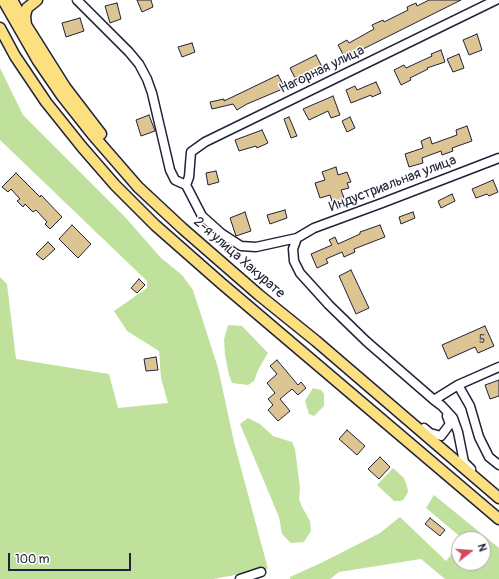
<!DOCTYPE html>
<html>
<head>
<meta charset="utf-8">
<style>
  body { margin:0 }
  #map { position:relative; width:499px; height:579px; overflow:hidden; background:#fff; font-family:Pangolin,sans-serif }
  canvas { display:block }
  .north { position:absolute; left:451px; top:531px; width:40px; height:40px; box-sizing:border-box; background:#fff; border:1px solid #a7a7b1; border-radius:50%; rotate:73deg; font-size:11px; font-weight:700; line-height:16px; text-align:center; color:#22223b }
  .north::after { content:''; display:block; margin:auto; width:14px; height:18px; background:#d1495b; clip-path:polygon(50% 0,100% 100%,50% 72%,0 100%) }
  .scale { position:absolute; left:8px; top:553px; width:123px; height:18px; box-sizing:border-box; border:2px solid #22223b; border-top:0; padding-left:5px; font-size:12px; line-height:14px; white-space:nowrap; color:#22223b; -webkit-text-stroke:3px #fff; paint-order:stroke }
</style>
</head>
<body>
<div id="map">
<canvas width="499" height="579"></canvas>
<div class="north">N</div>
<div class="scale">100 m</div>
</div>
<script>
const c = document.querySelector('canvas').getContext('2d');
c.lineJoin = 'round';
function fill(path, color) {
  c.fillStyle = color;
  c.fill(path, 'evenodd');
}
function poly(rows) {
  const path = new Path2D();
  for (const r of rows) {
    path.moveTo(r[0], r[1]);
    for (let i = 2; i < r.length; i += 2) path.lineTo(r[i], r[i + 1]);
  }
  return path;
}
function trace(path, color, width, dash) {
  c.strokeStyle = color;
  c.lineWidth = width;
  c.lineCap = dash ? 'butt' : 'round';
  c.setLineDash(dash || []);
  c.stroke(path);
}
function label(font, color, halo, rows, align = 'center') {
  c.font = font + ' Pangolin,sans-serif';
  c.lineWidth = 3;
  c.setLineDash([]);
  c.textBaseline = 'middle';
  c.strokeStyle = halo;
  c.fillStyle = color;
  for (const [text, x, y, turn = 0] of rows) {
    c.save();
    c.translate(x, y);
    c.rotate((+turn || 0) * Math.PI / 180);
    c.textAlign = isNaN(turn) ? turn : align;
    if (halo) c.strokeText(text, 0, 0);
    c.fillText(text, 0, 0);
    c.restore();
  }
}
fill(poly([
  [0,68,23,115,125,217,161,258,182,275,193,290,218,368,234,442,268,569,213,579,0,579,0,277,7,284,16,359,109,374,118,408,168,403,161,378,159,351,127,331,114,311,147,288,147,281,0,140],
  [228,325,242,326,268,353,258,370,254,381,248,385,232,383,229,375,225,355,224,339],
  [313,388,321,390,324,394,324,406,314,416,309,414,305,401],
  [248,418,260,424,273,436,292,442,295,449,300,488,299,499,302,507,310,521,311,531,304,542,291,543,282,534,279,517,240,424],
  [393,468,404,478,407,486,408,492,404,499,401,501,394,501,377,485],
  [434,495,499,548,499,579,445,579,421,559,339,572,330,579,290,579,290,577,321,563,380,533,400,517,446,561,459,545,459,563,483,563,483,539,463,539,426,508]
]), '#bfe19b');
const building = poly([
  [137,0,151,0,153,7,142,12,137,0],
  [429,0,461,0,345,58,338,45,347,40,349,43,374,29,372,25,383,20,384,22,408,10,407,7,416,3,417,6,429,0],
  [117,3,121,19,110,23,105,6,117,3],
  [80,18,84,31,66,37,62,23,80,18],
  [477,34,482,50,469,55,463,40,477,34],
  [192,43,195,52,182,57,178,47,192,43],
  [441,50,445,62,427,68,428,69,410,78,411,80,401,85,394,70,404,65,406,68,432,56,431,54,441,50],
  [459,54,464,68,453,72,447,59,459,54],
  [316,55,322,67,305,74,306,77,297,82,290,68,316,55],
  [278,75,285,88,247,104,237,110,233,104,212,109,210,102,224,99,224,101,278,75],
  [376,82,381,93,372,97,371,95,351,103,346,90,355,86,357,90,376,82],
  [333,96,340,115,331,118,328,111,309,120,303,109,333,96],
  [149,115,155,131,141,136,136,120,149,115],
  [289,117,297,136,291,138,284,119,289,117],
  [350,117,355,128,347,132,342,121,350,117],
  [467,126,472,141,452,148,453,151,442,155,441,151,422,158,423,163,409,167,405,154,423,148,421,141,430,137,432,144,457,135,456,130,467,126],
  [262,130,268,143,257,148,256,146,239,151,235,140,262,130],
  [336,167,338,175,347,172,351,182,347,183,349,188,341,190,346,203,334,207,330,195,320,198,315,183,325,180,322,172,336,167],
  [216,171,219,182,208,185,206,173,216,171],
  [16,173,40,197,41,195,62,217,50,229,45,224,47,222,36,210,33,212,25,204,23,207,17,201,20,199,11,189,8,192,2,187,16,173],
  [493,180,498,192,489,196,487,194,476,198,472,189,493,180],
  [452,194,455,201,441,208,438,201,452,194],
  [285,210,287,218,270,224,267,215,285,210],
  [245,212,251,231,236,236,230,218,245,212],
  [413,212,415,218,401,224,399,217,413,212],
  [72,225,91,244,78,258,59,239,72,225],
  [380,225,385,237,354,249,355,252,344,257,342,252,326,259,328,263,317,268,311,254,332,245,329,240,335,237,338,244,360,234,360,232,380,225],
  [48,242,55,249,43,260,36,254,48,242],
  [351,270,369,308,356,314,339,276,351,270],
  [139,279,145,285,137,293,131,288,139,279],
  [485,326,494,346,478,353,475,347,448,359,442,345,485,326],
  [156,357,158,370,146,371,144,359,156,357],
  [277,360,298,385,301,382,306,388,298,395,292,389,280,399,290,411,278,421,268,410,273,405,268,399,275,393,267,383,277,374,270,366,277,360],
  [499,380,499,396,490,399,485,385,499,380],
  [347,430,365,446,357,455,339,439,347,430],
  [380,457,390,467,379,479,368,469,380,457],
  [430,518,445,530,440,536,425,524,430,518]
]);
fill(building, '#ddc493');
trace(building, '#22223b', 1);
const minor = poly([
  [77,0,129,52,139,64,147,79,152,93,170,170,175,180,186,185,202,216,221,233,241,246,256,247,297,238,293,249,294,261,300,273,329,305,366,341,434,400,442,406,453,418,458,432,464,462,471,469],
  [186,185,189,177,191,152,205,142,496,0],
  [297,238,314,228,382,203,499,158],
  [458,385,470,406,479,437,489,457,499,465],
  [434,400,458,385,499,367],
  [424,428,430,433,441,436,450,424,447,416],
  [240,579,261,572]
]);
const major = poly([
  [3,0,38,61,62,96,92,134,138,187,182,228,259,295,316,341,499,498],
  [12,0,25,23],
  [37,0,27,8,25,16,26,25,65,87,101,134],
  [0,28,15,56,46,102,82,147,115,185,155,225,221,283,499,519]
]);
trace(minor, '#22223b', 11);
trace(major, '#22223b', 13);
trace(minor, '#fff', 8);
trace(major, '#fce080', 10);
label('12px', '#514a51', null, [
  ["5",482,340]
]);
label('14px', '#22223b', '#fff', [
  ["Нагорная улица",322,70,-26],
  ["Индустриальная улица",393,184,-21],
  ["2-я улица Хакурате",239,258,41]
]);
</script>
</body>
</html>
